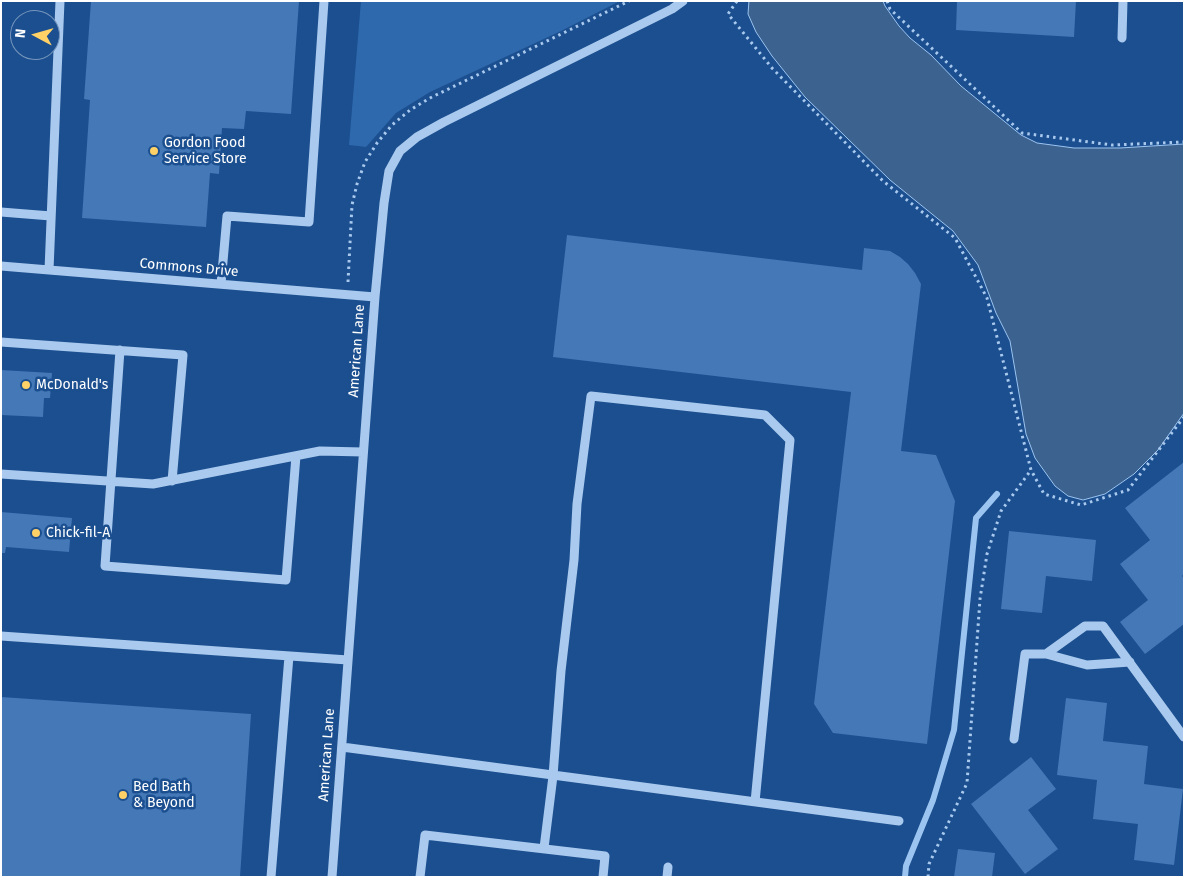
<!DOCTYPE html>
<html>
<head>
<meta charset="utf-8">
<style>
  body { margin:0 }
  #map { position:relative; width:1185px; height:878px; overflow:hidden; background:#1b4f8f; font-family:"Fira Sans",sans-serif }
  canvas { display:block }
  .frame { position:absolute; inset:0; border:2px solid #fff; pointer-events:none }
  .north { position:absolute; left:10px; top:10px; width:50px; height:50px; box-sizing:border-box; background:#1b4f8f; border:1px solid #7695bc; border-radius:50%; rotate:276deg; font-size:14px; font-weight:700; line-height:20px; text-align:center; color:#fff }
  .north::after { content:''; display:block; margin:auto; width:18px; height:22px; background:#ffd166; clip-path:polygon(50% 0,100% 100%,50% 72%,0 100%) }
</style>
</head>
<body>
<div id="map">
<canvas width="1185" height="878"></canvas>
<div class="frame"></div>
<div class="north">N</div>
</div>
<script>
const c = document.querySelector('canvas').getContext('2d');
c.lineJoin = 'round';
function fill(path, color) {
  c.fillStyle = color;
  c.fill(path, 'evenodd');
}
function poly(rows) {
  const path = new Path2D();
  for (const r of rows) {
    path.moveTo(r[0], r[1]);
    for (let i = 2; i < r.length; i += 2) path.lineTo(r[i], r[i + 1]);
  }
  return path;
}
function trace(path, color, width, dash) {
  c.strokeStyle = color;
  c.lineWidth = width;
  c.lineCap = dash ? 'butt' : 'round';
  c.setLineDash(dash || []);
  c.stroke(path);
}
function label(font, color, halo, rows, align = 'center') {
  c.font = font + ' "Fira Sans",sans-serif';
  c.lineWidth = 5;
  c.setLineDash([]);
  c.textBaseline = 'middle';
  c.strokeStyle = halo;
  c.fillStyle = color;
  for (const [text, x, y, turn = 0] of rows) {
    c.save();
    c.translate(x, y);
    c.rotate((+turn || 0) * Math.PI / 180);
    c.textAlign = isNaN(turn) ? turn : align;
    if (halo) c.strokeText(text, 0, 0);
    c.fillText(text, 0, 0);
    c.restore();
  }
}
fill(poly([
  [361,1,620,1,561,31,430,92,396,113,366,147,349,145]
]), '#2e69ad');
const water = poly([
  [749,1,883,1,885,6,899,26,910,38,931,55,961,86,1021,135,1037,143,1074,148,1120,148,1184,144,1184,413,1158,450,1134,474,1105,494,1083,500,1068,496,1055,486,1035,458,1026,434,1010,341,996,313,978,265,953,231,890,180,805,97,772,56,756,32,748,14,749,1]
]);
fill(water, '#3c6290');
trace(water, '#9cc4f0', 1);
trace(poly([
  [905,877,906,866,933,800,954,730,976,518,997,494]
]), '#9cc4f0', 6);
fill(poly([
  [91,1,299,1,291,114,246,111,244,129,222,128,219,174,210,173,206,227,82,218,90,100,84,99],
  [957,1,1076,1,1074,37,956,30],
  [567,235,862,270,864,248,890,251,900,257,908,264,915,273,921,284,901,451,936,455,955,501,927,744,833,733,814,704,851,392,553,357],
  [1,370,52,373,50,398,44,398,43,417,1,415],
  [1184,462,1184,515,1183,516,1184,517,1184,574,1182,576,1184,578,1184,624,1145,654,1120,622,1148,600,1120,564,1150,540,1125,508],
  [1,512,72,518,69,552,6,547,5,553,1,553],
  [1009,531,1096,540,1092,581,1046,576,1042,613,1001,609],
  [1,697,251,714,240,877,1,877],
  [1066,698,1107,703,1103,741,1148,746,1144,784,1183,789,1174,865,1134,860,1138,824,1093,819,1097,780,1057,775],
  [1031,757,1056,789,1028,810,1058,849,1025,874,971,804],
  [958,849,995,853,992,877,954,877]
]), '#4478b7');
trace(poly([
  [737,1,728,14,772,68,883,181,955,238,987,298,1031,470,1044,494,1081,505,1128,490,1184,417],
  [887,1,890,9,1022,133,1112,145,1184,142],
  [348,282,352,205,357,184,365,162,377,143,392,125,410,110,430,98,629,1],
  [928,877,929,864,967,783,980,599,987,554,1001,511,1031,470]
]), '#a9c9ee', 3, [2.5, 4]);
trace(poly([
  [1122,38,1123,1],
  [1,212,51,216],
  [1,266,375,297],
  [49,270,60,1],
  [221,284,227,216,309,222,324,1],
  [1,342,183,355,172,481],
  [120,350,105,566,286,580,296,456],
  [1,474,153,484,320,451,363,452],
  [1,636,348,660],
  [1046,654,1087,665,1130,662],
  [1014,739,1025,654,1046,654,1085,626,1103,626,1184,737],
  [342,747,899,821],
  [544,848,553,776,561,671,574,560,577,504,591,396,765,415,790,440,755,802],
  [271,877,289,656],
  [332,877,375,297,384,203,389,171,400,151,417,137,444,122,672,9,683,1],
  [420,877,425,835,605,856,603,877],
  [667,877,668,867]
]), '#a9c9ee', 9);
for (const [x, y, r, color] of [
  [154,151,5,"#ffd166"],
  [26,385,5,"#ffd166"],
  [36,533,5,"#ffd166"],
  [123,795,5,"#ffd166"]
]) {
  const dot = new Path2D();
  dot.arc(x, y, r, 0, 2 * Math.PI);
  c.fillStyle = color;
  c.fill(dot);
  trace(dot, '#1b4f8f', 2);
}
label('14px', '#fff', '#1b4f8f', [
  ["Gordon Food",164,143],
  ["Service Store",164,159],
  ["McDonald's",36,385],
  ["Chick-fil-A",46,533],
  ["Bed Bath",133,787],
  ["& Beyond",133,803]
], 'left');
label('14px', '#fff', '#1b4f8f', [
  ["Commons Drive",189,268,5],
  ["American Lane",357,351,-86],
  ["American Lane",327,755,-86]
]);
</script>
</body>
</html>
